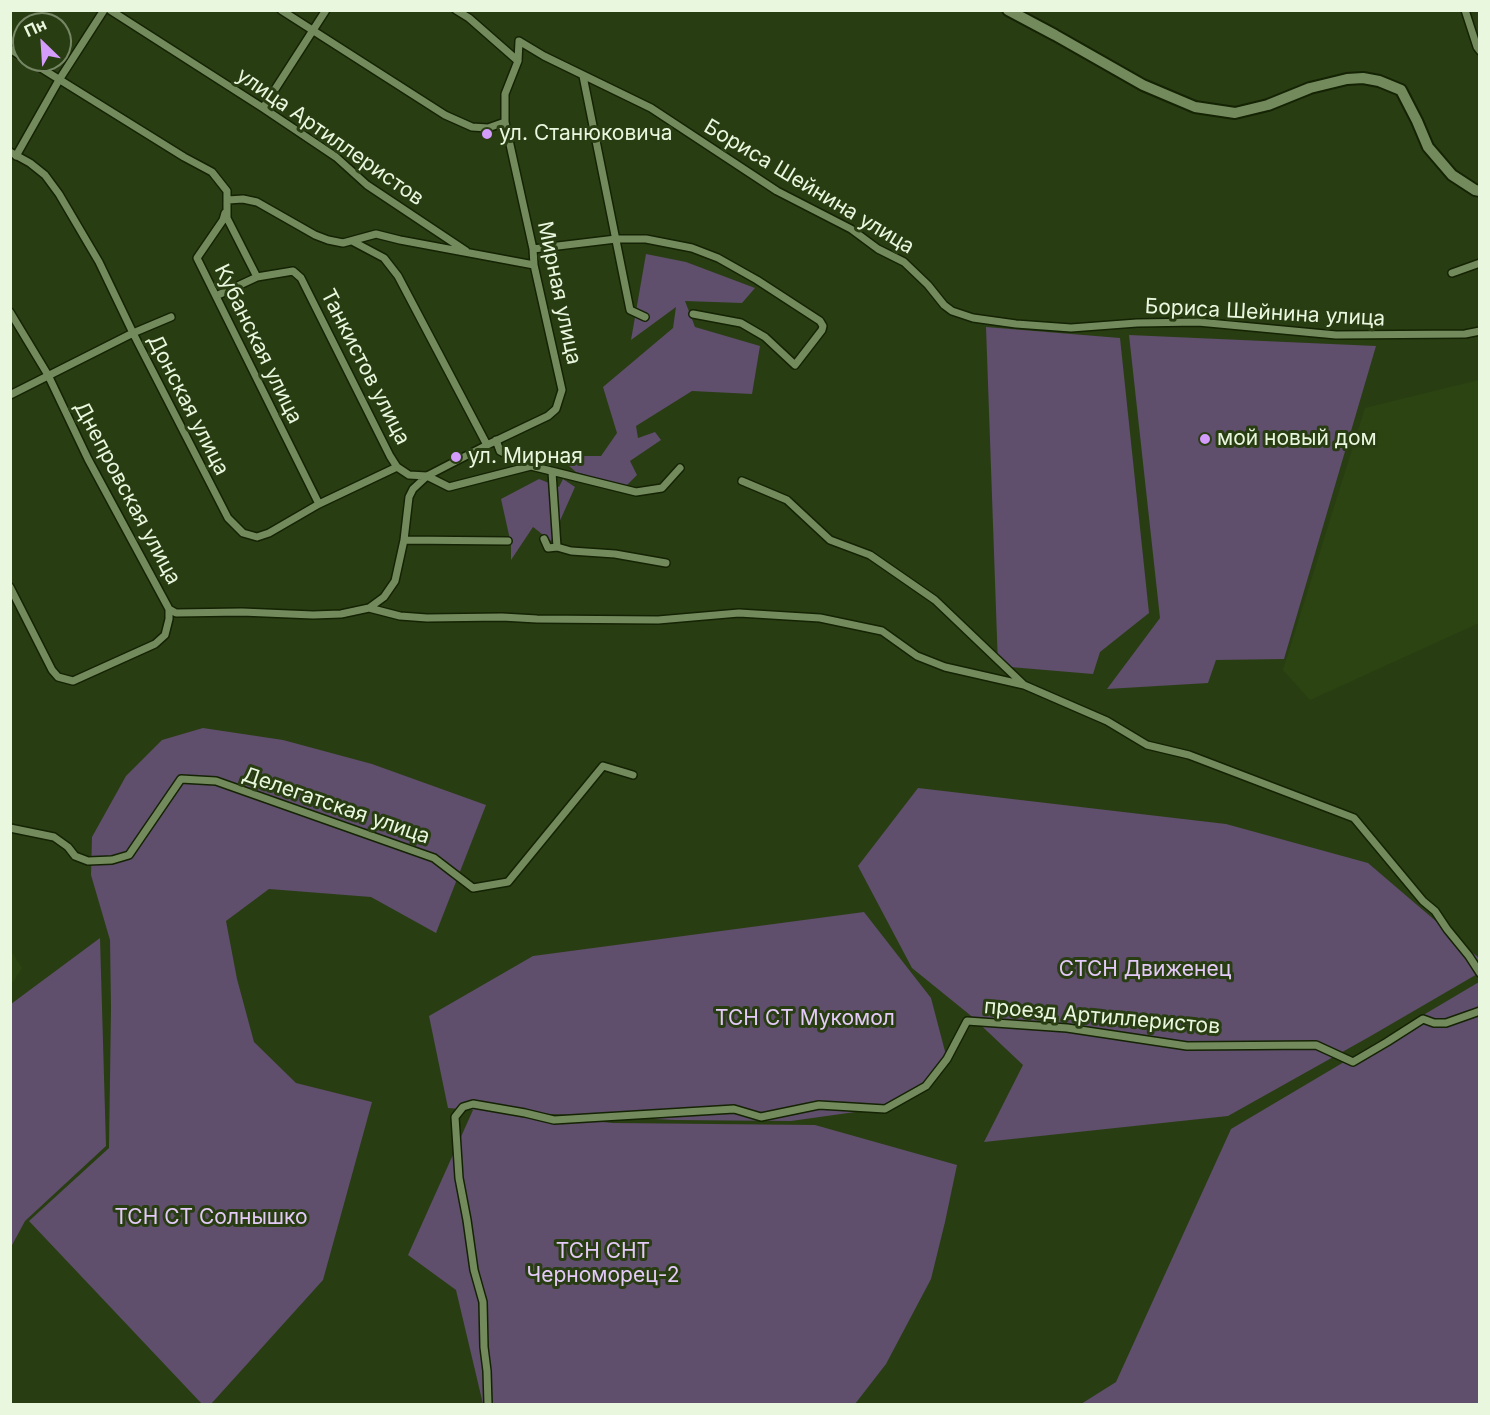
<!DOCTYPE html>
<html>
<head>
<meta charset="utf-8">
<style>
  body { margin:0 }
  #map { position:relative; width:1490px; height:1415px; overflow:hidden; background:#293d13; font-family:Inter,sans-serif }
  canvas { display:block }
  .frame { position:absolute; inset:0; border:12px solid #eaf7df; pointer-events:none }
  .north { position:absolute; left:12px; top:12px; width:60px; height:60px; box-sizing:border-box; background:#293d13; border:2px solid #768765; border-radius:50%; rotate:335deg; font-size:16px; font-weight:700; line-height:24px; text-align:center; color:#eaf7df }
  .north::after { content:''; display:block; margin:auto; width:21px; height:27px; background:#d49cfb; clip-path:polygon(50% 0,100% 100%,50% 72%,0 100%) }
</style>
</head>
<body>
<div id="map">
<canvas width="1490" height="1415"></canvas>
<div class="frame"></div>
<div class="north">Пн</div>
</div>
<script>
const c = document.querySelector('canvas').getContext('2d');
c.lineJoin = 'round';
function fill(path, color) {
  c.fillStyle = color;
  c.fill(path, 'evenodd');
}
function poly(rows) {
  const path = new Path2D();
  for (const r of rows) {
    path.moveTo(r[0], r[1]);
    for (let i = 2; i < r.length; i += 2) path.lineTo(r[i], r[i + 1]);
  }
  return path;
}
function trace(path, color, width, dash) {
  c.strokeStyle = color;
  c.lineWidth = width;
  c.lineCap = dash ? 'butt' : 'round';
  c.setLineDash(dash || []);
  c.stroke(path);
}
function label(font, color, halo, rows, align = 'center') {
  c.font = font + ' Inter,sans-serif';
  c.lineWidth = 6;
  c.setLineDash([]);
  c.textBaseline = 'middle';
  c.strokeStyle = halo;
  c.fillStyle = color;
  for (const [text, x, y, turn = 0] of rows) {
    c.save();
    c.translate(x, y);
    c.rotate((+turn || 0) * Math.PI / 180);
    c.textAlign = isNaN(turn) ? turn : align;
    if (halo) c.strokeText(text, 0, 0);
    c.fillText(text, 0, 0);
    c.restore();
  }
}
fill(poly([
  [1479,380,1479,623,1310,700,1283,670,1365,408],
  [11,951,22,968,11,985,10,985]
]), '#2c4411');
fill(poly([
  [646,254,686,262,755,288,742,303,685,301,695,327,760,346,752,394,692,391,636,426,638,438,655,432,661,440,630,461,637,475,625,487,576,472,568,465,574,456,601,456,617,433,603,387,673,328,676,307,631,340],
  [986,327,1120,338,1149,613,1100,652,1093,674,998,666],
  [1129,335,1376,346,1284,659,1216,660,1208,683,1107,689,1160,618],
  [539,479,559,487,563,479,575,487,551,541,533,527,511,560,511,544,501,499],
  [203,728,283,740,372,764,486,805,436,933,371,897,269,889,226,921,237,979,254,1042,296,1083,372,1102,323,1280,211,1404,202,1404,29,1221,109,1148,111,1008,110,940,91,875,92,837,126,776,162,740],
  [918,788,1226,824,1368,863,1479,958,1479,973,1369,1037,1228,1116,984,1142,1023,1065,970,1015,912,968,858,866],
  [864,912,931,998,947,1059,898,1106,791,1121,675,1120,490,1111,613,1123,815,1125,957,1165,945,1222,931,1279,886,1364,855,1404,483,1404,456,1290,408,1255,473,1110,448,1108,429,1016,533,956],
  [100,938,106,1146,25,1221,11,1247,11,1004],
  [1479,982,1479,1404,1081,1404,1116,1382,1231,1129]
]), '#5f4e6c');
const minor = poly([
  [110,10,263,108,336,157,367,185,466,251],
  [281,10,445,115,472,127,488,128,505,122],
  [456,10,469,18,518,61],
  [1465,10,1477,47,1480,51],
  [10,49,24,58],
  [28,60,184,157,212,172,227,191,227,218,257,277,293,271,301,278,390,456,397,467,409,475,427,476,413,489,409,497,404,540,508,541],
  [583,76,630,310,645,317],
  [263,108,326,10],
  [10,152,30,163,45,175,59,194,99,262,133,333,228,518,243,533,257,537,269,533,319,504,397,467],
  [16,156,59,80,104,10],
  [227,203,228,200,243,199,257,202,315,235,328,240,343,243,376,234,400,240,534,265],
  [225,213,223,220,197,258,319,504],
  [352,241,384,258,398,276,487,445],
  [533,249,616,239,646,239,692,248,718,258,757,280,820,321,823,326,822,330,795,365,765,337,741,323,693,314],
  [1452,273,1480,263],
  [216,296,257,277],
  [10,312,48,375,88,459,169,609,176,613,242,612,313,615,341,614,369,608,384,597,395,581,404,540],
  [10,395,133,333,171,317],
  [496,440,500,451,531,466,636,492,662,488,680,468],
  [552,472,557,547],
  [427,476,487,445,548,416,556,409,562,390,534,265,533,249,505,122,505,94,518,61,519,41,544,56,651,108,777,191,851,229,878,249,904,262,928,285,944,305,952,311,973,318,1016,324,1071,328,1137,323,1198,322,1336,335,1465,334,1480,331],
  [427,476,449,487,531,466],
  [742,481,787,500,830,540,870,555,935,600,1023,684],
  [544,539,548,548,557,547,571,551,615,554,666,563],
  [10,587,52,670,58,677,73,681,155,644,165,635,169,619,169,609],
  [369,608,400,616,427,618,502,617,537,619,658,620,739,613,820,618,882,631,917,656,945,667,1024,685,1107,721,1147,745,1189,755,1354,818,1423,901,1435,911,1447,929,1469,956,1480,973],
  [10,828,54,837,68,847,75,856,88,861,112,860,129,855,181,779,216,781,434,858,473,888,508,882,603,766,633,775],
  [488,1404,487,1371,484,1347,483,1302,474,1270,467,1220,459,1178,455,1117,463,1107,473,1104,525,1113,554,1120,734,1109,761,1117,819,1105,885,1109,926,1086,947,1059,967,1021,1067,1028,1187,1046,1316,1045,1353,1062,1387,1042,1423,1019,1434,1023,1446,1023,1480,1011]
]);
const secondary = poly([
  [1008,10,1055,35,1143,85,1195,107,1235,113,1268,105,1310,88,1347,79,1363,78,1379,81,1401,90,1417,121,1428,147,1452,175,1475,190,1480,191]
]);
trace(minor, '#142303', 10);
trace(secondary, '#142303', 14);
trace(minor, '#738a5d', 7);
trace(secondary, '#738a5d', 10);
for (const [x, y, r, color] of [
  [487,134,6,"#d49cfb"],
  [1205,439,6,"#d49cfb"],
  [456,457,6,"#d49cfb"]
]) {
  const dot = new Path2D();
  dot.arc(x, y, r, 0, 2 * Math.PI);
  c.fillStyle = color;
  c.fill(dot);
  trace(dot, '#293d13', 2);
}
label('21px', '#eaf7df', '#293d13', [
  ["ул. Станюковича",499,134],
  ["мой новый дом",1217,439],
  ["ул. Мирная",468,457]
], 'left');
label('21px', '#eaf7df', '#293d13', [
  ["улица Артиллеристов",330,137,35],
  ["Бориса Шейнина улица",809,187,31],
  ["Мирная улица",559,293,78],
  ["Бориса Шейнина улица",1265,313,3],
  ["Кубанская улица",258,344,64],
  ["Танкистов улица",365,367,63],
  ["Донская улица",188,405,63],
  ["Днепровская улица",127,493,62],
  ["Делегатская улица",336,806,19],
  ["проезд Артиллеристов",1102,1017,5]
]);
label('21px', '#e4caf8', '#293d13', [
  ["СТСН Движенец",1145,970],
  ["ТСН СТ Мукомол",805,1019],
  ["ТСН СТ Солнышко",211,1218],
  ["ТСН СНТ",603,1252],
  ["Черноморец-2",603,1276]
]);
</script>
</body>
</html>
